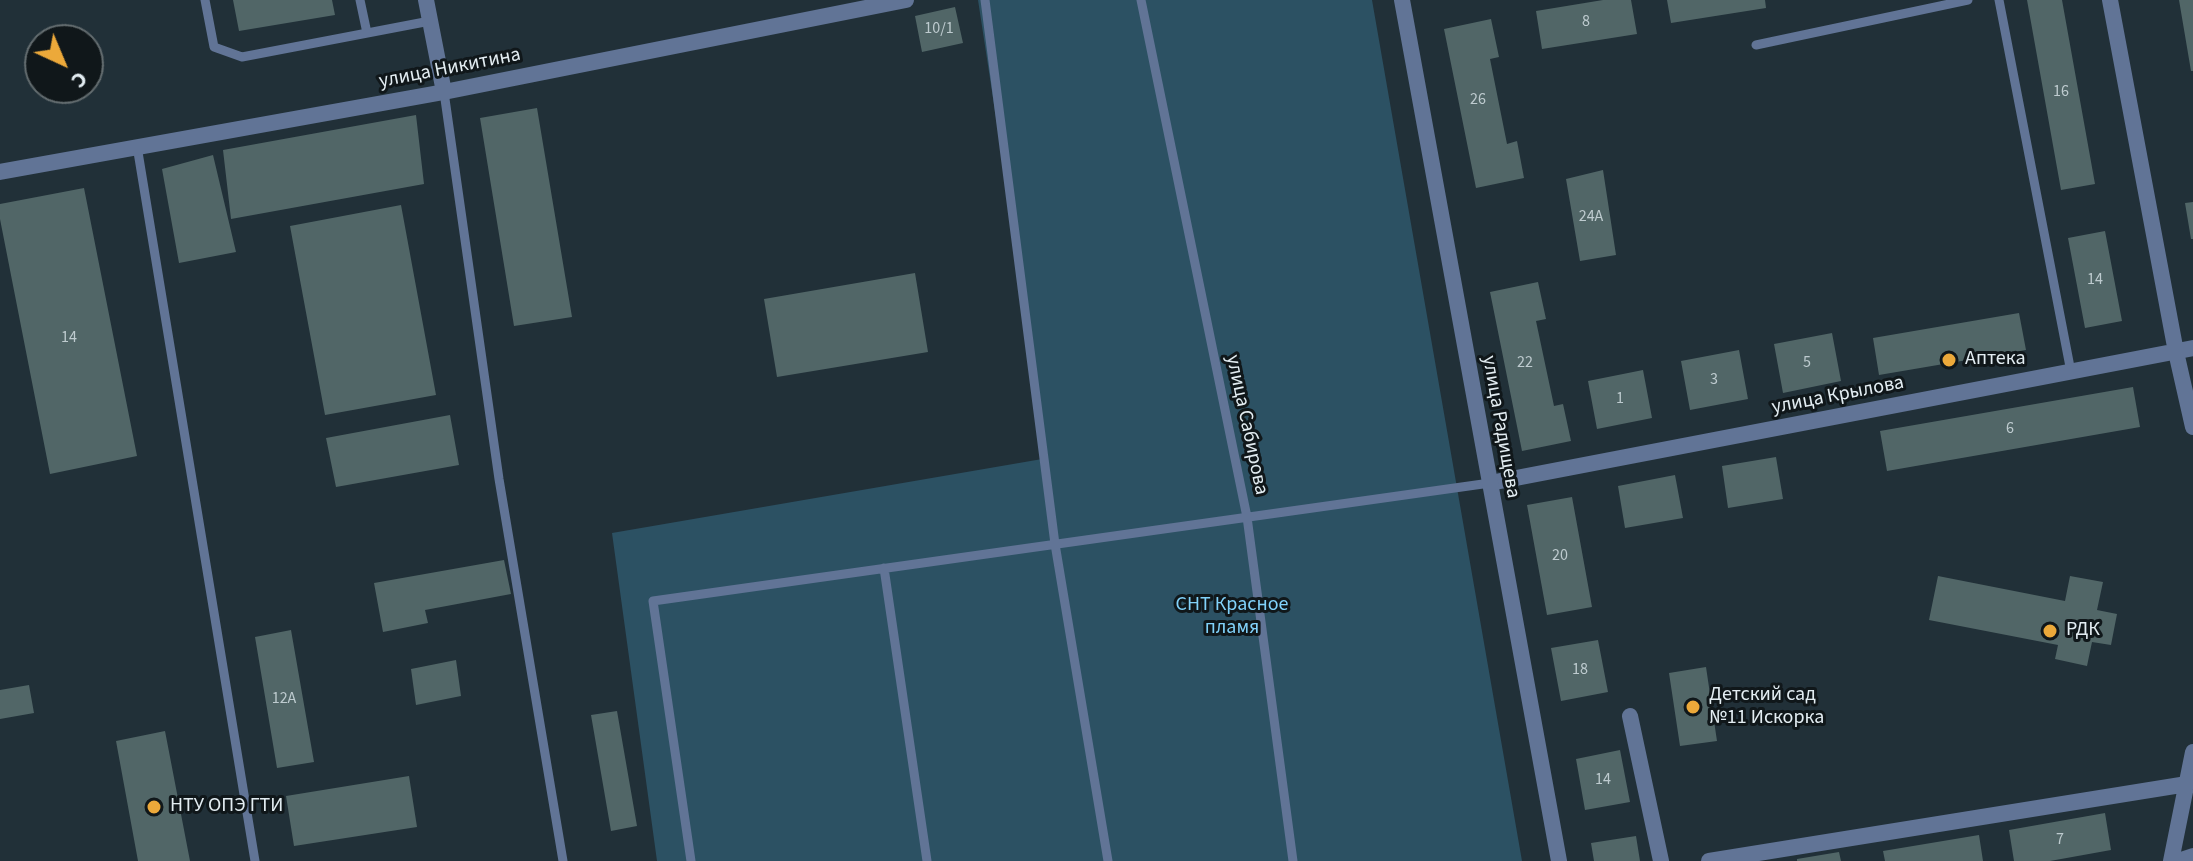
<!DOCTYPE html>
<html>
<head>
<meta charset="utf-8">
<style>
  body { margin:0 }
  #map { position:relative; width:2193px; height:861px; overflow:hidden; background:#213038; font-family:"Source Sans 3",sans-serif }
  canvas { display:block }
  .north { position:absolute; left:24px; top:24px; width:80px; height:80px; box-sizing:border-box; background:#10171a; border:2px solid #646d70; border-radius:50%; rotate:136deg; font-size:22px; font-weight:700; line-height:32px; text-align:center; color:#e3edf2 }
  .north::after { content:''; display:block; margin:auto; width:28px; height:36px; background:#eca93a; clip-path:polygon(50% 0,100% 100%,50% 72%,0 100%) }
</style>
</head>
<body>
<div id="map">
<canvas width="2193" height="861"></canvas>
<div class="north">С</div>
</div>
<script>
const c = document.querySelector('canvas').getContext('2d');
c.lineJoin = 'round';
function fill(path, color) {
  c.fillStyle = color;
  c.fill(path, 'evenodd');
}
function poly(rows) {
  const path = new Path2D();
  for (const r of rows) {
    path.moveTo(r[0], r[1]);
    for (let i = 2; i < r.length; i += 2) path.lineTo(r[i], r[i + 1]);
  }
  return path;
}
function trace(path, color, width, dash) {
  c.strokeStyle = color;
  c.lineWidth = width;
  c.lineCap = dash ? 'butt' : 'round';
  c.setLineDash(dash || []);
  c.stroke(path);
}
function label(font, color, halo, rows, align = 'center') {
  c.font = font + ' "Source Sans 3",sans-serif';
  c.lineWidth = 6;
  c.setLineDash([]);
  c.textBaseline = 'middle';
  c.strokeStyle = halo;
  c.fillStyle = color;
  for (const [text, x, y, turn = 0] of rows) {
    c.save();
    c.translate(x, y);
    c.rotate((+turn || 0) * Math.PI / 180);
    c.textAlign = isNaN(turn) ? turn : align;
    if (halo) c.strokeText(text, 0, 0);
    c.fillText(text, 0, 0);
    c.restore();
  }
}
fill(poly([
  [978,0,1372,0,1522,861,657,861,612,533,1048,458]
]), '#2c5163');
fill(poly([
  [233,0,332,0,335,15,239,31],
  [1603,0,1631,0,1637,34,1542,49,1536,11],
  [1667,0,1765,0,1766,8,1671,23],
  [2027,0,2062,0,2095,184,2061,190],
  [2179,0,2193,0,2193,71,2191,71],
  [955,7,963,43,922,52,915,16],
  [1491,19,1499,57,1490,59,1507,144,1517,141,1524,178,1476,188,1444,29],
  [537,108,572,317,514,326,480,118],
  [416,115,424,184,231,219,223,150],
  [213,155,236,252,179,263,162,169],
  [1603,170,1616,255,1580,261,1566,179],
  [84,188,137,456,50,474,0,219,0,204],
  [2193,202,2193,239,2191,239,2185,203],
  [401,205,436,395,325,415,290,226],
  [2105,231,2122,321,2085,328,2068,238],
  [915,273,928,352,777,377,764,299],
  [1538,282,1546,319,1536,321,1554,406,1563,404,1571,441,1522,451,1490,292],
  [2019,313,2026,350,1879,375,1873,338],
  [1832,333,1841,381,1783,393,1774,344],
  [1739,350,1748,399,1690,410,1681,361],
  [1643,370,1652,418,1597,429,1588,381],
  [2133,387,2140,427,1887,471,1880,431],
  [450,415,459,465,336,487,326,438],
  [1776,457,1783,499,1728,508,1722,466],
  [1675,475,1683,518,1625,528,1618,486],
  [1572,497,1592,607,1547,615,1527,505],
  [504,560,511,594,425,610,428,623,383,632,374,583],
  [1938,576,2065,601,2070,576,2103,582,2097,610,2117,614,2111,645,2092,642,2087,666,2055,659,2058,645,1929,620],
  [291,630,314,762,277,768,255,637],
  [1598,640,1608,692,1561,701,1551,648],
  [456,660,461,696,416,705,411,669],
  [1706,667,1717,741,1680,746,1669,673],
  [29,685,34,713,0,719,0,690],
  [617,711,637,826,611,831,591,715],
  [165,731,190,861,138,861,116,741],
  [1620,750,1630,802,1585,810,1576,759],
  [409,776,417,827,294,846,286,796],
  [2105,813,2111,850,2050,861,2014,861,2009,830],
  [1979,835,1983,861,1885,861,1883,851],
  [1636,836,1640,861,1594,861,1591,843],
  [1839,852,1841,861,1797,861,1797,859]
]), '#516667');
trace(poly([
  [205,0,214,47,242,57,430,21],
  [360,0,367,33],
  [985,0,1055,544,1108,861],
  [1141,0,1247,517,1293,861],
  [1999,0,2071,372],
  [1756,45,1968,0],
  [444,92,499,479,563,861],
  [137,146,255,861],
  [884,568,927,861],
  [691,861,653,601,1490,483]
]), '#617496', 9);
trace(poly([
  [426,0,444,92],
  [2110,0,2176,352,2193,427],
  [0,172,444,92,906,0],
  [1490,483,2193,348],
  [1630,716,1661,861],
  [1709,861,2187,784],
  [2171,861,2193,752],
  [2178,861,2193,856]
]), '#617496', 16);
trace(poly([
  [1402,0,1559,861]
]), '#617496', 16);
for (const [x, y, r, color] of [
  [1949,360,8,"#eca93a"],
  [2050,631,8,"#eca93a"],
  [1693,707,8,"#eca93a"],
  [154,807,8,"#eca93a"]
]) {
  const dot = new Path2D();
  dot.arc(x, y, r, 0, 2 * Math.PI);
  c.fillStyle = color;
  c.fill(dot);
  trace(dot, '#10171a', 3);
}
label('16px', '#becbcf', null, [
  ["8",1586,22],
  ["10/1",939,29],
  ["16",2061,92],
  ["26",1478,100],
  ["24А",1591,217],
  ["14",2095,280],
  ["14",69,338],
  ["22",1525,363],
  ["5",1807,363],
  ["3",1714,380],
  ["1",1620,399],
  ["6",2010,429],
  ["20",1560,556],
  ["18",1580,670],
  ["12А",284,699],
  ["14",1603,780],
  ["7",2060,840]
]);
label('20px', '#e3edf2', '#10171a', [
  ["улица Никитина",450,69,-11],
  ["улица Крылова",1838,396,-11],
  ["улица Сабирова",1246,425,78],
  ["улица Радищева",1500,427,80]
]);
label('20px', '#e3edf2', '#10171a', [
  ["Аптека",1965,360],
  ["РДК",2066,631],
  ["Детский сад",1709,696],
  ["№11 Искорка",1709,719],
  ["НТУ ОПЭ ГТИ",170,807]
], 'left');
label('20px', '#81d2fa', '#10171a', [
  ["СНТ Красное",1232,606],
  ["пламя",1232,629]
]);
</script>
</body>
</html>
